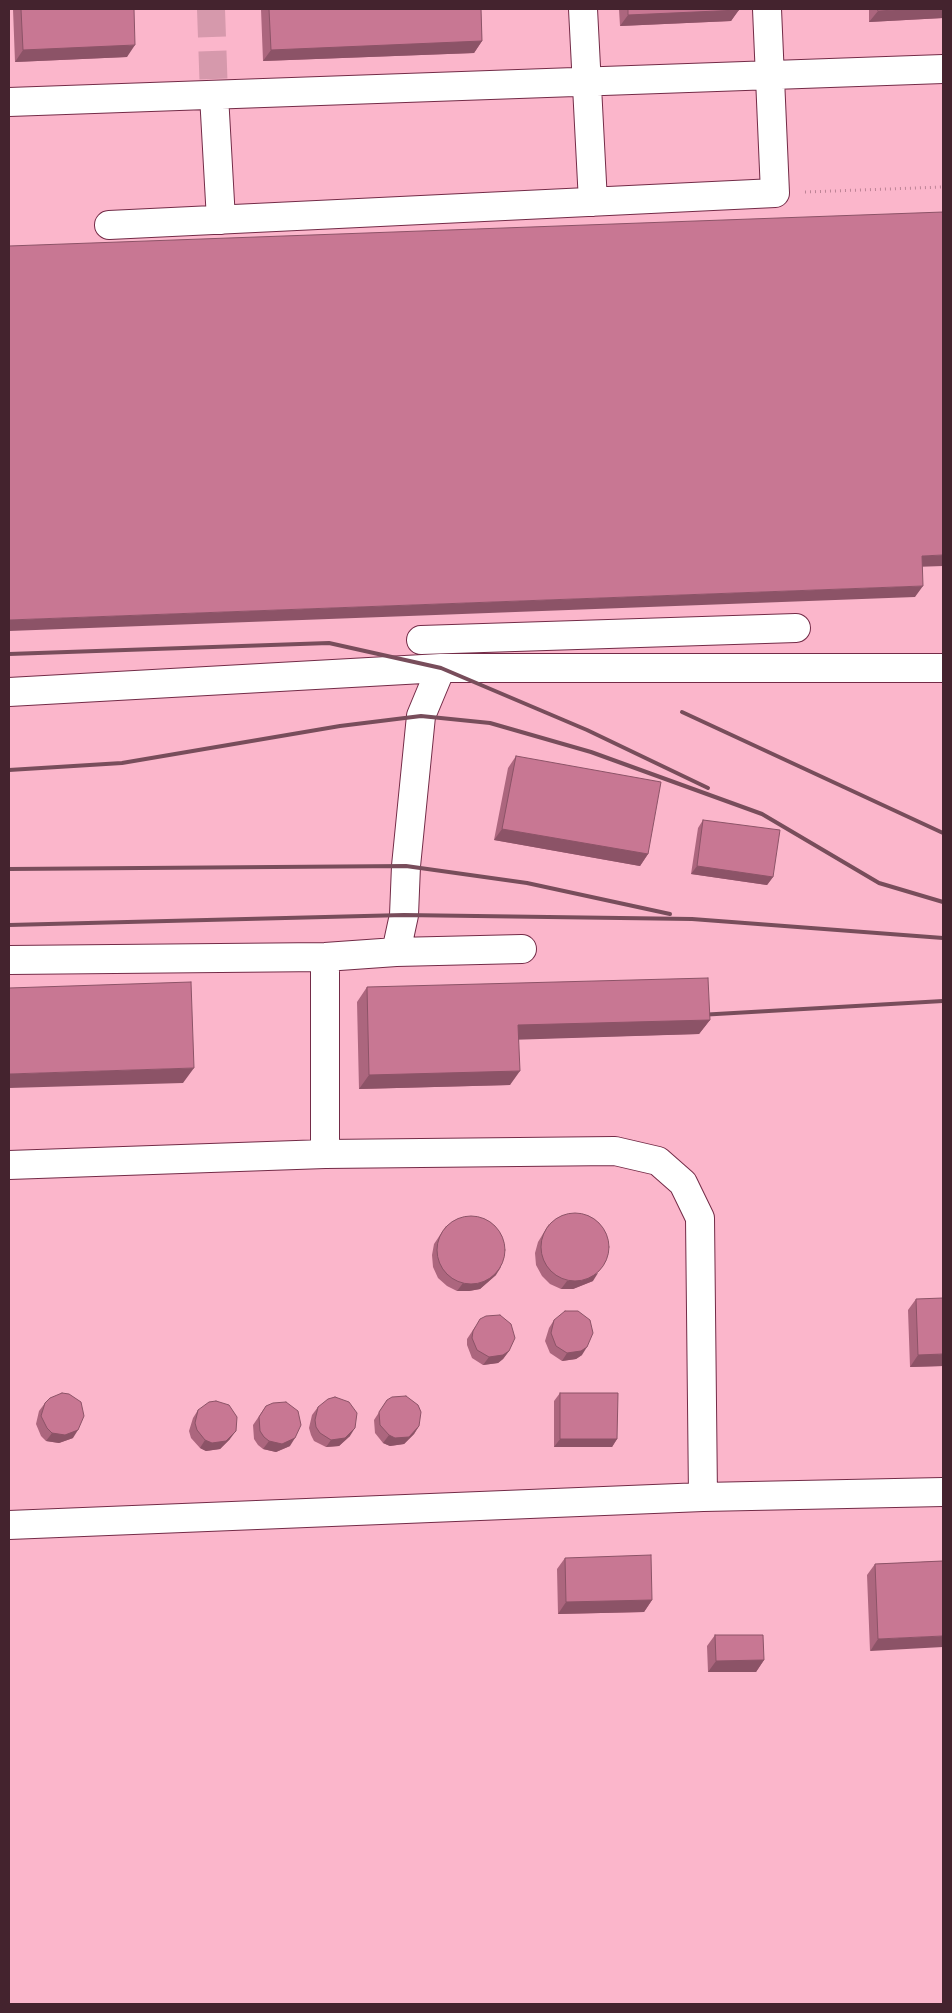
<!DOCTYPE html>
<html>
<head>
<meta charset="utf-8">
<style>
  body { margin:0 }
  #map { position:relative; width:952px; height:2013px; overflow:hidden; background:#fbb6cb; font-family:"Roboto Condensed",sans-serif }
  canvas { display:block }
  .frame { position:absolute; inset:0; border:10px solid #44232e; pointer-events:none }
</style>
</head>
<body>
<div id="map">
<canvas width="952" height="2013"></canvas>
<div class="frame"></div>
</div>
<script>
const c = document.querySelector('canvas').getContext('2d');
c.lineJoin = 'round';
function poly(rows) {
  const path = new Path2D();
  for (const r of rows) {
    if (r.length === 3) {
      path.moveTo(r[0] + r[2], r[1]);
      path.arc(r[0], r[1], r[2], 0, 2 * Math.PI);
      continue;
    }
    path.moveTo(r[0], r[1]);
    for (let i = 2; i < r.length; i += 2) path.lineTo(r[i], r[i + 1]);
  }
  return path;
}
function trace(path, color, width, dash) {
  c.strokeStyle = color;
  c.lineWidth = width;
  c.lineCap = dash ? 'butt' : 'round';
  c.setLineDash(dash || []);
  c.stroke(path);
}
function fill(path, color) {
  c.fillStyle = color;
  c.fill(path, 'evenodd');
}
trace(poly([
  [211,9,214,95]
]), '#d699ac', 28, [28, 14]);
const minor = poly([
  [583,9,593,202],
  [214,95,221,220],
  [9,102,943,69],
  [109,225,775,193,767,9],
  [421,640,796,628],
  [9,692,441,668,943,668],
  [396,952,404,915,406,866,421,716,441,668],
  [325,957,325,1154],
  [9,960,325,957,396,952,522,949],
  [9,1165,325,1154,615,1151,658,1161,683,1183,700,1218,703,1497],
  [9,1525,703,1497,943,1492]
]);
trace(minor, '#732b47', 30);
trace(poly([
  [805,192,943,187]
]), '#bd8496', 3, [1, 4]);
trace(minor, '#fff', 28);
trace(poly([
  [9,654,329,643,441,668,587,730,708,788],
  [682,712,943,833],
  [9,770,122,763,340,726,421,716,490,723,591,752,762,814,879,883,943,902],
  [9,869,406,866,527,883,670,914],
  [9,925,404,915,692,919,943,938],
  [699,1015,943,1001]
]), '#784d5b', 4);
fill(poly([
  [13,9,134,9,127,57,15,62],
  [261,9,481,9,482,41,474,53,263,61],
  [619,9,739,9,731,21,620,26],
  [869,9,943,9,943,18,869,22],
  [516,756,648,854,640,866,494,840,508,768],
  [703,820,773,877,767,885,691,874,698,828],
  [367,987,710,1020,699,1034,519,1039,510,1085,359,1089,357,1002],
  [549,1224,593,1281,573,1289,561,1289,550,1284,542,1276,536,1265,535,1253,538,1242],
  [446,1226,496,1275,480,1289,469,1291,457,1291,447,1286,438,1278,433,1267,432,1255,434,1244],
  [916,1299,943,1366,910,1367,908,1310],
  [554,1320,582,1355,576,1359,562,1361,550,1353,545,1341,549,1328],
  [475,1327,509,1351,503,1359,498,1363,483,1365,472,1358,467,1345,467,1339],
  [560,1393,617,1439,612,1447,554,1447,554,1401],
  [387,1400,419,1426,414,1434,404,1444,390,1446,383,1443,375,1433,374,1420],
  [45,1403,73,1438,59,1443,46,1441,41,1436,36,1424,39,1411],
  [266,1406,290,1446,276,1452,263,1449,258,1445,254,1439,253,1425],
  [318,1407,350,1436,339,1446,326,1447,314,1441,311,1435,309,1428,312,1415],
  [198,1410,230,1439,220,1449,206,1451,200,1448,191,1438,189,1431,193,1418],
  [565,1558,652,1600,644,1612,558,1614,557,1569],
  [943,1561,870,1651,867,1575,875,1564],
  [715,1635,764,1660,756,1672,708,1672,707,1646]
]), '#ac667e');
fill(poly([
  [913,9,943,9,943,18,869,22,878,11],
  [739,10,731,21,620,26,628,15],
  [482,41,474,53,263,61,271,50],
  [135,45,127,57,15,62,23,50],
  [943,555,943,566,914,567,922,556],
  [923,586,915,597,9,631,9,620],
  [502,829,648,854,640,866,494,840],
  [697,866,773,877,767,885,691,874],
  [710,1020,699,1034,508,1040,518,1025],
  [194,1068,183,1083,9,1088,9,1074],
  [520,1071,510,1085,359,1089,369,1075],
  [501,1267,496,1275,480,1289,469,1291,457,1291,463,1283],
  [598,1273,593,1281,573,1289,561,1289,567,1281],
  [587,1347,582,1355,576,1359,562,1361,567,1353],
  [509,1351,503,1359,498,1363,483,1365,489,1357],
  [943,1354,943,1366,910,1367,918,1355],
  [419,1426,414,1434,404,1444,390,1446,383,1443,389,1435],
  [355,1428,350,1436,339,1446,326,1447,331,1440],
  [78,1430,73,1438,59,1443,46,1441,52,1433],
  [236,1431,230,1439,220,1449,206,1451,200,1448,205,1440],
  [295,1438,290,1446,276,1452,263,1449,269,1441],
  [560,1439,617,1439,612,1447,554,1447],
  [652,1600,644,1612,558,1614,566,1602],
  [943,1636,943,1647,870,1651,878,1639],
  [764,1660,756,1672,708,1672,716,1661]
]), '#8c5367');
const building = poly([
  [21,9,134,9,135,45,23,50,21,9],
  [269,9,481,9,482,41,271,50,269,9],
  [628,9,739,9,739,10,628,15,628,9],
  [877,9,913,9,878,11,877,9],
  [943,212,943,555,922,556,923,586,9,620,9,246,943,212],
  [516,756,661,782,648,854,502,829,516,756],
  [703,820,780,830,773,877,697,866,703,820],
  [708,978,710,1020,518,1025,520,1071,369,1075,367,987,708,978],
  [191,982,194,1068,9,1074,9,988,191,982],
  [575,1247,34],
  [471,1250,34],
  [943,1298,943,1354,918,1355,916,1299,943,1298],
  [565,1311,578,1311,590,1320,593,1333,587,1347,581,1351,567,1353,556,1346,551,1333,554,1320,565,1311],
  [500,1315,511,1324,515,1338,509,1351,503,1355,489,1357,477,1350,472,1338,473,1331,480,1319,486,1316,500,1315],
  [62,1393,69,1394,81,1402,84,1416,78,1430,65,1435,52,1433,47,1428,41,1416,45,1403,50,1398,62,1393],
  [560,1393,618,1393,617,1439,560,1439,560,1393],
  [406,1396,418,1405,421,1412,419,1426,409,1437,395,1438,389,1435,380,1425,379,1412,387,1400,392,1397,406,1396],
  [335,1397,349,1402,357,1413,355,1428,345,1438,331,1440,320,1433,316,1427,315,1420,318,1407,328,1399,335,1397],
  [216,1401,229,1405,237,1417,236,1431,226,1441,212,1443,205,1440,197,1430,195,1423,198,1410,209,1402,216,1401],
  [286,1402,298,1411,301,1425,295,1438,282,1444,269,1441,264,1437,260,1431,259,1417,266,1406,273,1403,286,1402],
  [651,1555,652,1600,566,1602,565,1558,651,1555],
  [943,1561,943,1636,878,1639,875,1564,943,1561],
  [715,1635,763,1635,764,1660,716,1661,715,1635]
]);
fill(building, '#c87793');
trace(building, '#8c5367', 1);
</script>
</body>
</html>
